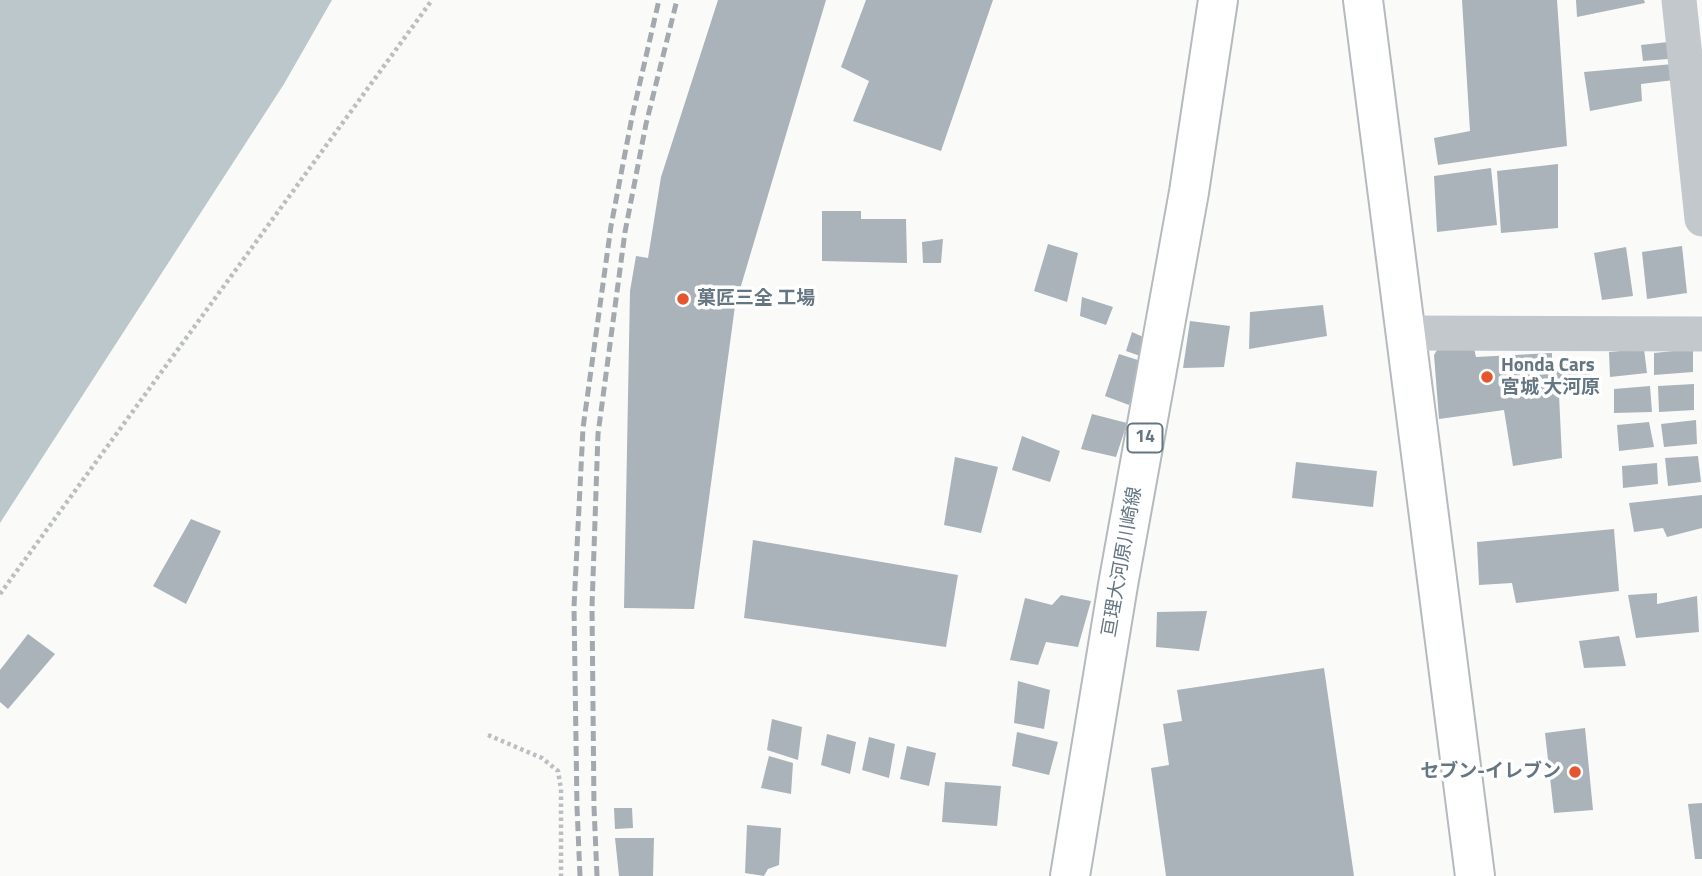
<!DOCTYPE html>
<html>
<head>
<meta charset="utf-8">
<style>
  body { margin:0 }
  canvas { display:block; background:#fafaf8 }
</style>
</head>
<body>
<canvas width="1702" height="876"></canvas>
<script>
const c = document.querySelector('canvas').getContext('2d');
c.lineJoin = 'round';
function fill(path, color) {
  c.fillStyle = color;
  c.fill(path, 'evenodd');
}
function poly(rows) {
  const path = new Path2D();
  for (const r of rows) {
    path.moveTo(r[0], r[1]);
    for (let i = 2; i < r.length; i += 2) path.lineTo(r[i], r[i + 1]);
  }
  return path;
}
function trace(path, color, width, dash) {
  c.strokeStyle = color;
  c.lineWidth = width;
  c.lineCap = dash ? 'butt' : 'round';
  c.setLineDash(dash || []);
  c.stroke(path);
}
function label(font, color, halo, rows, align = 'center') {
  c.font = font + ' "Titillium Web","Noto Sans JP",sans-serif';
  c.lineWidth = 7;
  c.setLineDash([]);
  c.textBaseline = 'middle';
  c.strokeStyle = halo;
  c.fillStyle = color;
  for (const [text, x, y, turn = 0] of rows) {
    c.save();
    c.translate(x, y);
    c.rotate((+turn || 0) * Math.PI / 180);
    c.textAlign = isNaN(turn) ? turn : align;
    if (halo) c.strokeText(text, 0, 0);
    c.fillText(text, 0, 0);
    c.restore();
  }
}
fill(poly([
  [0,0,332,0,284,84,0,523]
]), '#bbc7cb');
fill(poly([
  [718,0,826,0,735,306,694,609,624,608,630,291,636,256,648,258,661,177],
  [866,0,993,0,941,151,853,121,869,81,841,67],
  [1462,0,1557,0,1567,146,1438,165,1434,138,1470,131],
  [1576,0,1644,0,1645,3,1577,17],
  [1668,42,1668,59,1643,61,1641,45],
  [1673,64,1674,80,1641,84,1642,101,1590,111,1584,72],
  [1558,164,1558,228,1501,233,1497,171],
  [1491,168,1497,225,1437,232,1434,176],
  [822,211,861,211,861,219,906,219,907,263,822,261],
  [943,239,941,263,923,263,922,242],
  [1048,244,1078,253,1067,302,1034,291],
  [1682,246,1687,293,1647,299,1642,252],
  [1626,247,1633,296,1602,300,1594,253],
  [1082,297,1113,307,1106,325,1080,316],
  [1323,305,1327,336,1249,349,1250,312],
  [1190,321,1230,326,1224,367,1183,368],
  [1132,332,1150,340,1143,357,1126,351],
  [1439,347,1474,348,1476,357,1552,353,1552,363,1590,366,1590,390,1559,395,1562,458,1513,466,1504,410,1439,419,1434,355],
  [1644,349,1647,373,1610,377,1609,352],
  [1693,349,1693,372,1654,375,1654,353],
  [1119,354,1144,362,1129,405,1105,396],
  [1694,384,1694,410,1659,412,1658,386],
  [1650,386,1652,412,1614,413,1614,389],
  [1092,414,1127,423,1116,457,1081,449],
  [1696,420,1697,444,1664,447,1661,424],
  [1649,422,1654,447,1619,451,1617,425],
  [1022,436,1060,451,1050,482,1012,470],
  [1698,456,1701,482,1668,486,1665,458],
  [955,457,998,467,981,533,944,525],
  [1296,462,1377,471,1373,507,1292,498],
  [1657,463,1658,484,1623,488,1622,466],
  [1702,495,1702,528,1667,537,1663,528,1634,532,1629,503],
  [191,519,221,531,186,604,153,586],
  [1614,529,1619,591,1516,603,1512,583,1479,585,1477,542],
  [753,540,958,575,946,647,744,618],
  [1657,593,1657,604,1697,596,1699,632,1636,638,1628,595],
  [1061,595,1091,601,1078,647,1046,642,1038,665,1010,660,1025,598,1052,605],
  [1207,611,1199,651,1156,647,1157,612],
  [28,634,55,654,8,709,0,702,0,670],
  [1619,636,1626,666,1584,668,1579,641],
  [1324,668,1354,876,1166,876,1151,768,1169,765,1163,724,1182,721,1177,690],
  [1018,681,1050,690,1044,729,1014,723],
  [772,719,802,727,798,760,767,750],
  [1585,728,1593,810,1554,813,1545,733],
  [1017,732,1058,742,1049,775,1012,766],
  [827,734,856,742,850,774,821,765],
  [869,737,895,744,889,778,862,770],
  [907,746,936,753,929,786,900,779],
  [769,756,793,763,791,794,761,788],
  [945,782,1001,786,997,826,942,822],
  [1702,803,1702,859,1695,859,1688,804],
  [614,808,632,808,633,828,615,829],
  [747,825,781,828,779,865,768,869,764,876,745,873],
  [615,838,654,838,653,876,619,876]
]), '#aab3b9');
const major = poly([
  [1363,0,1475,876],
  [1070,876,1118,585,1189,192,1218,0]
]);
trace(major, '#b5babe', 42);
trace(poly([
  [0,594,432,0],
  [488,735,542,758,558,771,561,789,561,876]
]), '#bbbfc2', 4.5, [3.5, 3.5]);
trace(poly([
  [1679,0,1702,219],
  [1406,333,1702,334]
]), '#c3c8cc', 35);
trace(major, '#fff', 38);
trace(poly([
  [580,876,577,807,574,607,583,428,611,226,632,117,659,0],
  [597,876,594,807,592,607,598,434,625,232,646,124,677,0]
]), '#a2aab0', 5, [10, 5]);
for (const [x, y, r, color] of [
  [683,299,7,"#e4572e"],
  [1487,377,7,"#e4572e"],
  [1575,772,7,"#e4572e"]
]) {
  const dot = new Path2D();
  dot.arc(x, y, r, 0, 2 * Math.PI);
  c.fillStyle = color;
  c.fill(dot);
  trace(dot, '#fff', 2.5);
}
for (const [x, y, w] of [
  [1145,438,35]
]) {
  const box = new Path2D();
  box.roundRect(x - w / 2, y - 14.5, w, 29, 5);
  c.fillStyle = '#fff';
  c.fill(box);
  trace(box, '#657683', 2);
}
label('bold 18px', '#657683', null, [
  ["14",1145,438]
]);
label('bold 19px', '#657683', '#fff', [
  ["菓匠三全 工場",697,299],
  ["Honda Cars",1501,366],
  ["宮城 大河原",1501,388],
  ["セブン-イレブン",1561,772,"right"]
], 'left');
label('19px', '#657683', '#fff', [
  ["亘理大河原川崎線",1123,562,-80]
]);
</script>
</body>
</html>
